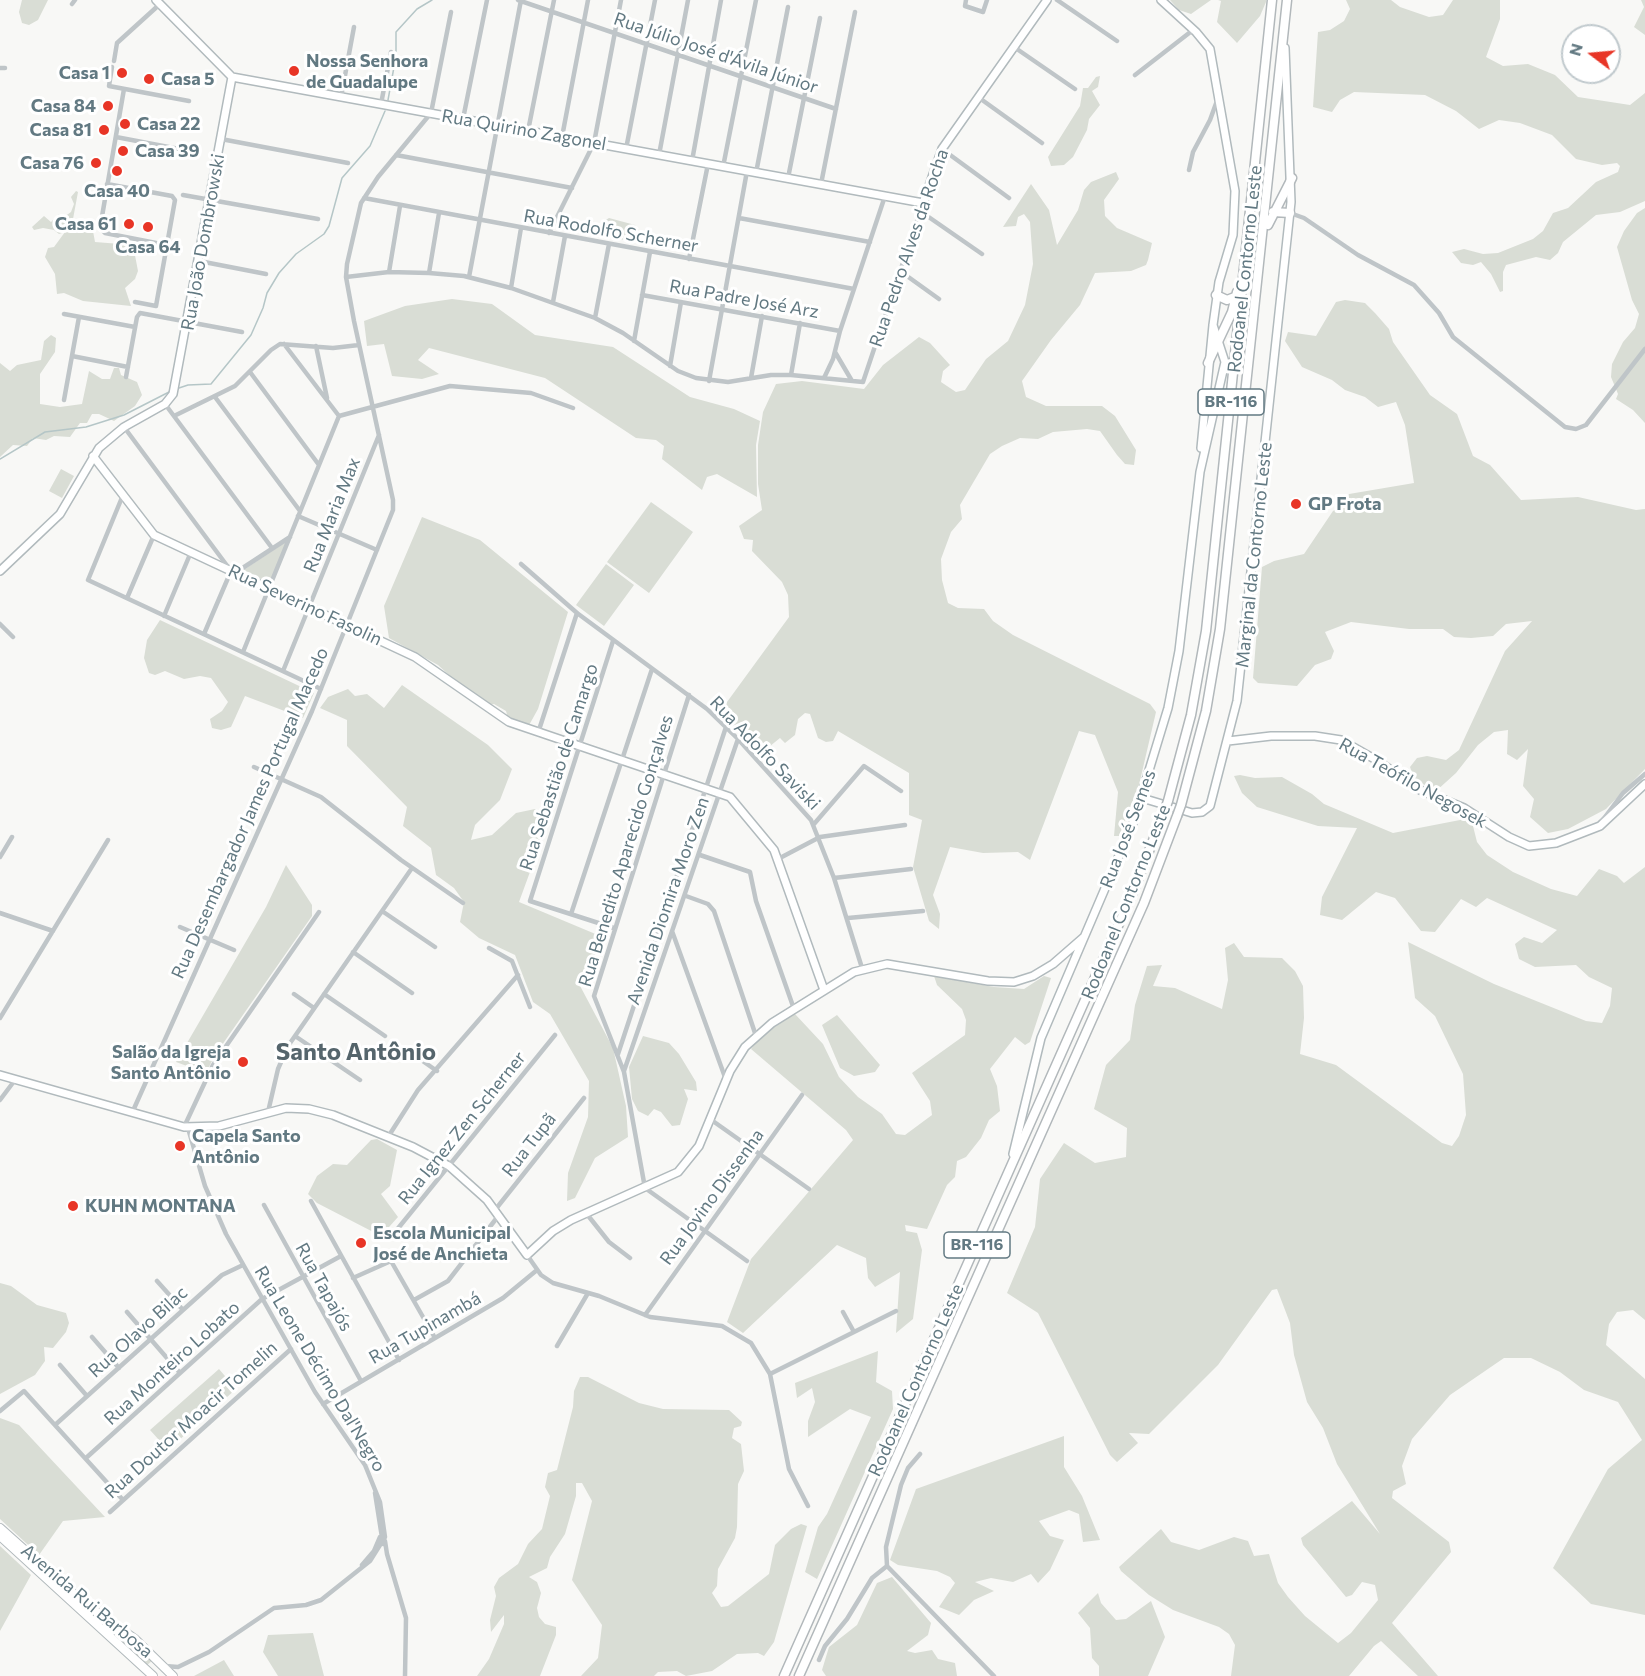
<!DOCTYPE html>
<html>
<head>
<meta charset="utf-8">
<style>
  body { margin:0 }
  #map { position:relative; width:1645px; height:1676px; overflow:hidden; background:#f8f8f6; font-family:Commissioner,sans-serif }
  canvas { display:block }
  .north { position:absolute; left:1561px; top:24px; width:60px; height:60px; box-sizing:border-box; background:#fff; border:2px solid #c0c9cd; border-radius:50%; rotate:286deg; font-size:16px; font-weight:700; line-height:24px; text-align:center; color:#627982 }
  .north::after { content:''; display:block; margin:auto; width:21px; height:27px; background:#e83526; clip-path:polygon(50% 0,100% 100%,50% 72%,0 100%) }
</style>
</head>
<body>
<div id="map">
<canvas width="1645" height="1676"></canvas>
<div class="north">N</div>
</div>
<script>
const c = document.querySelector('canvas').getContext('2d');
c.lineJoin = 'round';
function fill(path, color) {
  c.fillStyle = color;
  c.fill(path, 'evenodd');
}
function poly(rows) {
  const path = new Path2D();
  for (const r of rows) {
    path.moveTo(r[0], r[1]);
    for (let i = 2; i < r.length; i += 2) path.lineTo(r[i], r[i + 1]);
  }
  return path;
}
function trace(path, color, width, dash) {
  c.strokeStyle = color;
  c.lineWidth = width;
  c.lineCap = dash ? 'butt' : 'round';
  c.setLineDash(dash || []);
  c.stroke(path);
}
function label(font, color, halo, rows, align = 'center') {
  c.font = font + ' Commissioner,sans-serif';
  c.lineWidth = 6;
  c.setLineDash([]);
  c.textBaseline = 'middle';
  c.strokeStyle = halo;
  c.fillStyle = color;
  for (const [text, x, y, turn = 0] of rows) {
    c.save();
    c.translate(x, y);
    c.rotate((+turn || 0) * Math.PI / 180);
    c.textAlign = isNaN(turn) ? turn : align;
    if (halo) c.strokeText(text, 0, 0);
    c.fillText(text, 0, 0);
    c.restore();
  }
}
fill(poly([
  [22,0,48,0,38,20,29,25,22,23,19,12],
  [1170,0,1211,0,1191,14,1179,10],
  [1218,0,1266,0,1266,2,1260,16,1237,43,1217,22,1221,1],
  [1346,0,1391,0,1400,7,1429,17,1443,15,1453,0,1500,0,1500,19,1486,57,1503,66,1528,64,1555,75,1578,97,1630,105,1645,93,1645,201,1620,212,1596,215,1563,242,1558,253,1550,260,1536,257,1506,265,1503,272,1503,291,1500,292,1491,274,1481,262,1473,265,1461,263,1452,252,1464,249,1483,254,1498,253,1533,239,1543,231,1553,213,1568,208,1596,182,1618,172,1620,166,1617,163,1602,165,1576,159,1552,135,1520,123,1499,120,1479,129,1456,111,1425,95,1354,92,1340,100,1332,112,1313,107,1318,32,1330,30,1344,21,1350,9],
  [1641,0,1645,0,1645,35,1634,27,1644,7],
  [1100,76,1098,87,1092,91,1100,105,1089,119,1087,130,1073,157,1064,165,1051,166,1048,157,1080,106,1083,88,1088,88,1096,77],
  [1116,172,1119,179,1104,200,1105,216,1117,228,1152,243,1148,260,1146,265,1131,271,1095,273,1080,305,1051,340,1022,381,1026,397,1046,406,1102,406,1115,416,1136,450,1134,465,1125,464,1117,455,1100,431,1087,429,1053,432,1038,439,1020,438,1002,446,990,454,960,505,962,519,951,532,941,559,942,580,948,603,958,608,984,609,993,621,1013,635,1150,704,1156,712,1139,785,1119,836,1114,836,1118,792,1095,735,1079,731,1030,860,1018,852,983,853,950,847,933,895,940,914,939,929,929,921,913,867,922,820,909,815,909,773,838,731,833,741,826,742,818,738,810,714,805,713,798,719,795,735,785,743,780,738,759,755,719,713,789,617,788,595,782,582,752,551,753,540,744,539,739,526,762,510,758,484,758,445,763,412,776,384,802,381,864,389,883,365,919,337,930,343,950,365,943,371,941,382,956,392,965,390,986,359,1008,341,1025,305,1033,264,1030,222,1024,214,1018,217,1016,226,1003,227,1031,184,1049,210,1057,245,1078,210,1084,190,1091,182],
  [76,191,78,192,73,219,74,233,79,225,93,231,95,242,133,245,138,271,135,279,125,288,131,306,83,301,64,293,57,294,55,274,45,257,48,248,54,247,65,232,59,234,54,230,43,228,34,230,32,227,44,216,51,222,59,214,64,217,71,212,74,204,71,197],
  [1645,208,1645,423,1633,410,1616,399,1618,394,1611,377,1612,364,1623,342,1635,328,1639,314,1632,300,1617,247,1624,231,1637,213],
  [609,218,635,225,641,233,641,243,598,235,601,223],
  [452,299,492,304,535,335,613,347,690,397,734,409,760,421,756,445,757,497,717,474,707,477,702,490,662,459,664,446,656,440,636,438,545,378,429,348,418,360,439,374,422,379,392,376,384,344,367,346,364,321,405,306],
  [1345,300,1365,303,1375,313,1389,329,1393,342,1430,395,1457,414,1473,456,1490,465,1521,500,1578,497,1636,510,1645,509,1645,769,1606,809,1568,829,1548,833,1530,817,1534,799,1523,786,1528,749,1517,760,1507,754,1508,730,1494,732,1478,745,1456,773,1435,792,1414,778,1410,767,1417,758,1427,756,1446,760,1459,750,1505,651,1532,621,1506,624,1493,636,1471,638,1454,637,1443,629,1409,629,1351,622,1325,632,1334,651,1331,659,1315,665,1297,686,1258,683,1253,678,1262,567,1274,561,1304,554,1333,511,1344,504,1349,494,1414,483,1405,425,1396,402,1378,407,1365,397,1345,390,1332,380,1302,367,1285,341,1288,332,1316,336,1336,302],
  [51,335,56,338,55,352,40,374,40,404,60,407,82,404,89,371,102,379,110,379,114,368,119,368,121,375,137,382,142,395,135,406,114,421,99,414,92,414,87,423,80,423,70,437,54,436,46,440,33,438,27,446,13,445,0,457,0,363,10,371,17,365,41,360,44,341],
  [61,469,74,476,62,498,49,491],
  [651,502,693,532,649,593,607,562],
  [422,517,480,540,568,612,538,709,528,727,508,718,506,711,494,704,489,705,463,688,438,665,389,638,384,606],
  [287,541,268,586,239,573],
  [606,564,634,585,604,626,576,605],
  [160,620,314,693,303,718,245,696,231,727,221,730,212,728,210,719,222,711,228,702,211,678,200,676,184,679,165,671,155,675,149,673,144,658,147,640],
  [402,685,488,745,512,769,500,800,475,825,471,840,492,835,516,813,535,809,545,820,538,850,519,902,605,938,578,982,613,1048,626,1106,628,1137,595,1158,575,1198,567,1201,568,1173,588,1117,589,1081,550,1014,533,1002,515,955,479,938,460,922,464,902,454,888,436,875,431,848,403,826,407,807,347,746,347,720,320,708,328,697,348,689,355,696,367,694,384,708],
  [1240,775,1255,778,1282,777,1312,794,1324,804,1393,833,1460,820,1462,815,1472,822,1477,842,1487,855,1513,872,1551,889,1577,896,1599,869,1617,876,1624,883,1645,867,1645,1320,1633,1310,1617,1312,1609,1324,1606,1345,1645,1379,1645,1615,1591,1604,1553,1568,1608,1469,1642,1440,1618,1402,1584,1390,1560,1372,1531,1358,1504,1358,1450,1395,1412,1439,1402,1466,1406,1484,1393,1491,1392,1498,1449,1542,1451,1552,1392,1623,1438,1676,1418,1676,1381,1641,1374,1646,1349,1676,1231,1676,1235,1645,1229,1634,1219,1627,1173,1610,1149,1595,1121,1571,1119,1567,1161,1529,1171,1542,1199,1550,1234,1537,1248,1541,1254,1556,1269,1554,1278,1583,1288,1597,1305,1616,1338,1643,1351,1633,1378,1600,1375,1585,1362,1582,1352,1595,1346,1597,1303,1545,1301,1538,1352,1501,1380,1534,1337,1464,1323,1428,1307,1402,1294,1355,1290,1323,1277,1289,1272,1290,1218,1365,1149,1434,1129,1433,1138,1443,1117,1462,1110,1455,1038,1313,1007,1293,1035,1227,1040,1179,1064,1143,1095,1163,1126,1157,1127,1128,1094,1109,1106,1065,1130,1040,1135,1005,1147,966,1162,965,1153,986,1175,988,1222,1009,1228,980,1225,948,1234,943,1244,957,1282,958,1295,971,1303,986,1304,1018,1300,1054,1336,1065,1442,1143,1452,1146,1459,1136,1466,1115,1463,1074,1435,1016,1415,998,1408,942,1494,984,1586,1021,1602,1023,1610,1006,1612,988,1589,977,1576,965,1535,967,1519,959,1515,944,1524,937,1542,943,1557,930,1487,898,1476,907,1461,899,1435,932,1421,931,1395,898,1376,892,1342,920,1320,915,1322,897,1357,828,1318,826,1257,807,1242,793,1234,776],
  [286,865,312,905,312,916,215,1055,206,1073,176,1062,266,907],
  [934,976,994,987,1024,989,1044,976,1051,978,1030,1042,1025,1045,1015,1037,990,1069,997,1086,1000,1111,989,1120,981,1138,966,1157,957,1161,955,1177,947,1185,927,1229,905,1225,906,1231,917,1233,922,1250,913,1319,896,1333,900,1272,875,1287,868,1278,866,1258,837,1245,743,1333,727,1322,751,1259,853,1140,846,1130,751,1049,762,1034,795,1014,823,1044,839,1077,858,1097,882,1114,896,1134,905,1135,932,1115,930,1101,912,1073,965,1035,966,1020,962,1009,937,985],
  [837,1015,880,1065,875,1072,854,1076,840,1068,822,1025],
  [643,1036,669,1043,679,1054,696,1082,697,1091,684,1089,688,1099,680,1125,672,1126,661,1112,654,1109,648,1116,638,1111,632,1099,629,1067],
  [377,1139,397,1150,390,1186,381,1194,398,1217,381,1236,317,1203,308,1194,317,1176,333,1164,347,1165,371,1140],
  [0,1283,11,1286,37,1305,66,1313,69,1323,66,1332,53,1348,44,1347,45,1361,35,1375,0,1394],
  [878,1351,876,1382,892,1391,893,1409,817,1579,805,1572,818,1527,827,1514,871,1417,850,1409,808,1437,808,1421,815,1402,812,1388,797,1398,795,1383],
  [219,1369,236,1389,168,1450,150,1430],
  [580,1377,588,1377,639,1403,663,1409,729,1410,742,1422,741,1426,734,1428,732,1438,741,1444,744,1471,738,1484,737,1527,735,1538,718,1569,717,1586,712,1593,721,1607,728,1606,769,1574,775,1545,791,1529,801,1524,807,1526,774,1642,764,1656,758,1653,737,1654,712,1671,686,1676,677,1671,658,1672,654,1676,581,1676,598,1658,602,1625,572,1580,592,1501,582,1483,576,1483,576,1496,565,1534,550,1557,547,1568,529,1577,537,1582,541,1593,537,1608,539,1617,545,1624,556,1627,556,1635,540,1676,477,1676,489,1659,504,1624,504,1615,491,1632,490,1620,496,1596,494,1587,499,1578,518,1564,528,1544,542,1529,550,1496,545,1487,548,1473,557,1470,573,1407,574,1391],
  [0,1418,19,1425,105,1517,63,1521,39,1555,0,1519],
  [1064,1436,1064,1467,1082,1496,1100,1540,1083,1542,1079,1514,1069,1510,1039,1521,1050,1536,1064,1540,1050,1570,1038,1583,1031,1574,1013,1582,991,1578,975,1582,994,1591,974,1600,959,1615,939,1607,955,1583,950,1577,937,1571,898,1565,890,1560,916,1489],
  [0,1546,31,1575,0,1631],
  [892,1577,931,1623,928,1635,907,1651,915,1653,932,1650,938,1659,955,1663,957,1676,826,1676,822,1670,829,1647,857,1625,877,1583],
  [1098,1593,1101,1603,1116,1620,1126,1619,1151,1601,1165,1637,1148,1676,1099,1676,1099,1666,1092,1658,1090,1628,1078,1613],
  [115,1627,153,1660,146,1666,110,1633],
  [313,1633,324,1676,278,1676,263,1652,268,1635],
  [224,1660,234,1676,194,1676]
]), '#d9ddd5');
trace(poly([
  [388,100,396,56,396,32,417,9,432,0],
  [176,389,188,385,211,384,251,335,263,308,267,293,279,273,296,254,324,234,329,226,342,178,370,146,385,111],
  [0,459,45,432,86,427,124,415,171,391]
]), '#b5c6c7', 1.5);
const secondary = poly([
  [156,0,232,77,923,203,942,149,1047,0],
  [1161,0,1196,32,1210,49,1235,191,1233,235,1219,282,1213,325,1201,448],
  [93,456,154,535,415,657,509,722,730,797,774,850,824,990],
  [0,571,60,514,99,448,124,427,165,404,173,394,232,77],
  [1228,741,1271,736,1315,736,1341,740,1378,761,1420,790,1464,808,1509,837,1529,846,1556,843,1600,826,1645,784],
  [1142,798,1192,813,1202,812,1210,806,1237,701,1291,202,1285,48],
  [0,1075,184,1127,219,1126,286,1108,309,1109,333,1115,413,1147,449,1166,487,1200,527,1255,553,1231,571,1220,678,1172,699,1146,730,1071,745,1047,772,1023,854,972,887,964,988,981,1014,982,1033,976,1053,964,1084,937],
  [1013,1154,1041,1038,1133,823,1168,708,1179,651,1200,472,1225,362,1213,325]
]);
const primary = poly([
  [0,1528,84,1603,135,1639,173,1676],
  [0,1536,153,1676]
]);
const highway = poly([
  [1273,212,1290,213],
  [1268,225,1292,178],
  [1216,295,1227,300,1237,296],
  [1208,363,1232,312,1237,292],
  [1168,801,1191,715,1206,631,1272,0],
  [1181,805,1206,711,1220,629,1287,0],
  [784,1676,1134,890,1164,812],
  [799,1676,1144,903,1177,816]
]);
trace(secondary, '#b1babd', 10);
trace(primary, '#b0b8bb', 10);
trace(highway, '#b2b8bb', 11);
trace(poly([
  [518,0,836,109],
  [966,0,965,6,983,12,987,0],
  [1057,0,1117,41],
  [72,4,75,0],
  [1014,47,1075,89],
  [114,61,117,43,160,4],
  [112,67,109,86,189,101],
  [0,68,5,68],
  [1135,75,1193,30],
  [124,89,100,228,105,233,156,243],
  [341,97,354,27],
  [978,97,1042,143],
  [381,104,391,52],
  [463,119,487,0],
  [528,131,554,0],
  [116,137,179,149],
  [562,137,588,0],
  [221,139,348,163],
  [626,149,655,0],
  [942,149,1009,198],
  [396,155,572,188],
  [659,155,688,0],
  [692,161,721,0],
  [723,167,756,0],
  [1189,170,1193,152,1210,120,1218,98],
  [756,173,788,7],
  [788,178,820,18],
  [107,184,172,196,175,200,156,306,135,302],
  [821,184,855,12],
  [183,195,318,219],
  [364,198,854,289],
  [920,211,982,254],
  [1290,213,1304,218,1358,255,1414,285,1439,313,1453,337,1565,427,1576,429,1586,425,1645,349],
  [739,218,870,242],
  [549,233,594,143,621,0],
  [689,259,708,164],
  [199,261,266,274],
  [900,271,939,299],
  [389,272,400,206],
  [429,273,439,213],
  [346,277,389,272,429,273,464,276,511,288,595,318,623,333,678,371,696,378,728,382,771,375,791,375,863,382,923,203],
  [469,277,521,0],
  [511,288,521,228],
  [642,295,840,331],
  [553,302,565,236],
  [64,314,135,327],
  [595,318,609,244],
  [634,341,650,252],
  [284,344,339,416],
  [316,346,327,398],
  [835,352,852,381],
  [72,356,128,367],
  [670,366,681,302],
  [250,372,319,465],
  [791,375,800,323],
  [126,377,137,317,140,313,242,332],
  [751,378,762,316],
  [824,378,833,359,840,331,885,196],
  [709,381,747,171],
  [215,397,300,511],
  [64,400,79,317],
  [165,404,272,548],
  [174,416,235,386,271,350,280,344,333,348,359,345],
  [339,416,450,386,531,393,573,408],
  [124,427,231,571,204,634],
  [123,495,88,580,321,689],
  [298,516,377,550],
  [521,564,577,613,707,709,738,739,811,820,834,878,862,968],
  [235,573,290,537],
  [127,598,154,535],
  [164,616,191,552],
  [0,624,13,637],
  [613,641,530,901,614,928],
  [243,652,339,416],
  [283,671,379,435],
  [689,695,594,996,624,1072,645,1188,747,1261],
  [538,733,577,613],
  [254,767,321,797,401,860,463,903],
  [1602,821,1623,793,1645,774],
  [814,824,864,766,901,791],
  [700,855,750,872,756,901,794,1009],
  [0,857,12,837],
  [778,859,820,837,905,825],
  [834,878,911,869],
  [686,896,708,904,714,911,756,1036],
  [382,911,435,947],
  [0,913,53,931],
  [571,914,652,669],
  [848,918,923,911],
  [180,927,234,950],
  [672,931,726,1080],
  [489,948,512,961,530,1007],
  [353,952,412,993],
  [294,994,314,1008],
  [324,994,385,1036],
  [0,1018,108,840],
  [295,1036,360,1080],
  [618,1054,726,727],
  [414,1055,437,1071],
  [624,1071,738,739],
  [0,1100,15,1080],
  [268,1112,278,1069,288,1046,412,868],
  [132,1113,312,711,393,510,393,500,354,321,346,277,347,264,361,203,378,177,431,113,451,12],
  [710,1119,809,1189],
  [184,1127,213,1065,319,912],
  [388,1137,418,1090,518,975],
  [311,1201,399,1360],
  [264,1205,361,1381],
  [495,1210,584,1098],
  [586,1213,609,1242,630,1258],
  [391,1237,555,1035],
  [527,1255,541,1275,553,1283,599,1296,650,1317,722,1326,751,1343,770,1374,789,1469,808,1506],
  [353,1278,391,1261,435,1338],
  [157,1281,183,1310],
  [414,1300,448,1281,499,1215],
  [127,1312,180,1373],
  [843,1312,854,1332],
  [645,1315,802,1095],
  [92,1337,119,1368],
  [557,1346,588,1293],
  [60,1365,87,1396],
  [770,1374,896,1311],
  [323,1404,503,1298,537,1270],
  [0,1411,24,1391,123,1500],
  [55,1425,222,1275,243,1265],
  [920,1454,908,1468,901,1485,886,1547,887,1566,994,1676],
  [86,1458,262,1299,341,1256],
  [375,1493,383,1544],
  [110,1512,291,1349],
  [385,1541,387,1554,406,1618,405,1676],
  [362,1565,374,1551,380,1537],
  [819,1660,825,1646,847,1619,872,1578,887,1566],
  [165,1666,178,1667,209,1652,274,1608,306,1605,321,1600,370,1561,385,1537,380,1502,365,1465,315,1392,226,1234,205,1186,188,1128]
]), '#bfc5c8', 4.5);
trace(secondary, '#fff', 7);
trace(primary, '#fff', 8);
trace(highway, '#fff', 8);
const highwayBridge = poly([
  [1164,812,1168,801],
  [1177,816,1181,805]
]);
trace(highwayBridge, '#b2b8bb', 11, []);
trace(highwayBridge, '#fff', 8);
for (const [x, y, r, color] of [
  [294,71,6,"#e83526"],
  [122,73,6,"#e83526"],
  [149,79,6,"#e83526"],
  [108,106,6,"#e83526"],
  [125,124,6,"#e83526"],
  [104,130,6,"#e83526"],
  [123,151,6,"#e83526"],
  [96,163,6,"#e83526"],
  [117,171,6,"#e83526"],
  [129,224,6,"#e83526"],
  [148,227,6,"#e83526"],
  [1296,504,6,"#e83526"],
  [243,1062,6,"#e83526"],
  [180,1146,6,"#e83526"],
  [73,1206,6,"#e83526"],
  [361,1243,6,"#e83526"]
]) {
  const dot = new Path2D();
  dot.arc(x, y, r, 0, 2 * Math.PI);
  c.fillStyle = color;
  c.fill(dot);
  trace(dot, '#fff', 2);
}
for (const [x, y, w] of [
  [1231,402,66],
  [977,1245,66]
]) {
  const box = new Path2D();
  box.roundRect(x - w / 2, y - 13, w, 26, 4.5);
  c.fillStyle = '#fff';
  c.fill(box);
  trace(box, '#627982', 1.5);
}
label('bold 16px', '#627982', null, [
  ["BR-116",1231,402],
  ["BR-116",977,1245]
]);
label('18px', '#627982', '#fff', [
  ["Rua Júlio José d'Ávila Júnior",716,53,19],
  ["Rua Quirino Zagonel",524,130,10],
  ["Rua Rodolfo Scherner",611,231,10],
  ["Rua João Dombrowski",203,242,-80],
  ["Rua Pedro Alves da Rocha",909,248,-71],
  ["Rodoanel Contorno Leste",1245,269,-84],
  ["Rua Padre José Arz",744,299,10],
  ["Rua Maria Max",332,515,-68],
  ["Marginal da Contorno Leste",1254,555,-84],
  ["Rua Severino Fasolin",305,605,25],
  ["Rua Adolfo Saviski",765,753,46],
  ["Rua Sebastião de Camargo",559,767,-72],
  ["Rua Teófilo Negosek",1413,783,29],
  ["Rua Desembargador James Portugal Macedo",250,813,-66],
  ["Rua José Semes",1128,829,-69],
  ["Rua Benedito Aparecido Gonçalves",626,851,-73],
  ["Avenida Diomira Moro Zen",668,901,-71],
  ["Rodoanel Contorno Leste",1126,902,-68],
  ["Rua Ignez Zen Scherner",462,1128,-51],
  ["Rua Tupã",529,1145,-52],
  ["Rua Jovino Dissenha",712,1197,-54],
  ["Rua Tapajós",324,1287,61],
  ["Rua Tupinambá",425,1328,-30],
  ["Rua Olavo Bilac",138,1332,-42],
  ["Rua Monteiro Lobato",172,1363,-42],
  ["Rua Leone Décimo Dal'Negro",320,1369,59],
  ["Rodoanel Contorno Leste",916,1380,-66],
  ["Rua Doutor Moacir Tomelin",191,1420,-42],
  ["Avenida Rui Barbosa",87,1601,40]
]);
label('bold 18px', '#627982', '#fff', [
  ["Nossa Senhora",306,61],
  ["de Guadalupe",306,82],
  ["Casa 1",110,73,"right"],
  ["Casa 5",161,79],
  ["Casa 84",96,106,"right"],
  ["Casa 22",137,124],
  ["Casa 81",92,130,"right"],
  ["Casa 39",135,151],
  ["Casa 76",84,163,"right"],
  ["Casa 40",117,191,"center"],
  ["Casa 61",117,224,"right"],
  ["Casa 64",148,247,"center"],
  ["GP Frota",1308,504],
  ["Salão da Igreja",231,1052,"right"],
  ["Santo Antônio",231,1073,"right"],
  ["Capela Santo",192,1136],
  ["Antônio",192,1157],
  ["KUHN MONTANA",85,1206],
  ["Escola Municipal",373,1233],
  ["José de Anchieta",373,1254]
], 'left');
label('bold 24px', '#55656c', '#fff', [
  ["Santo Antônio",356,1052]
]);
</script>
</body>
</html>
